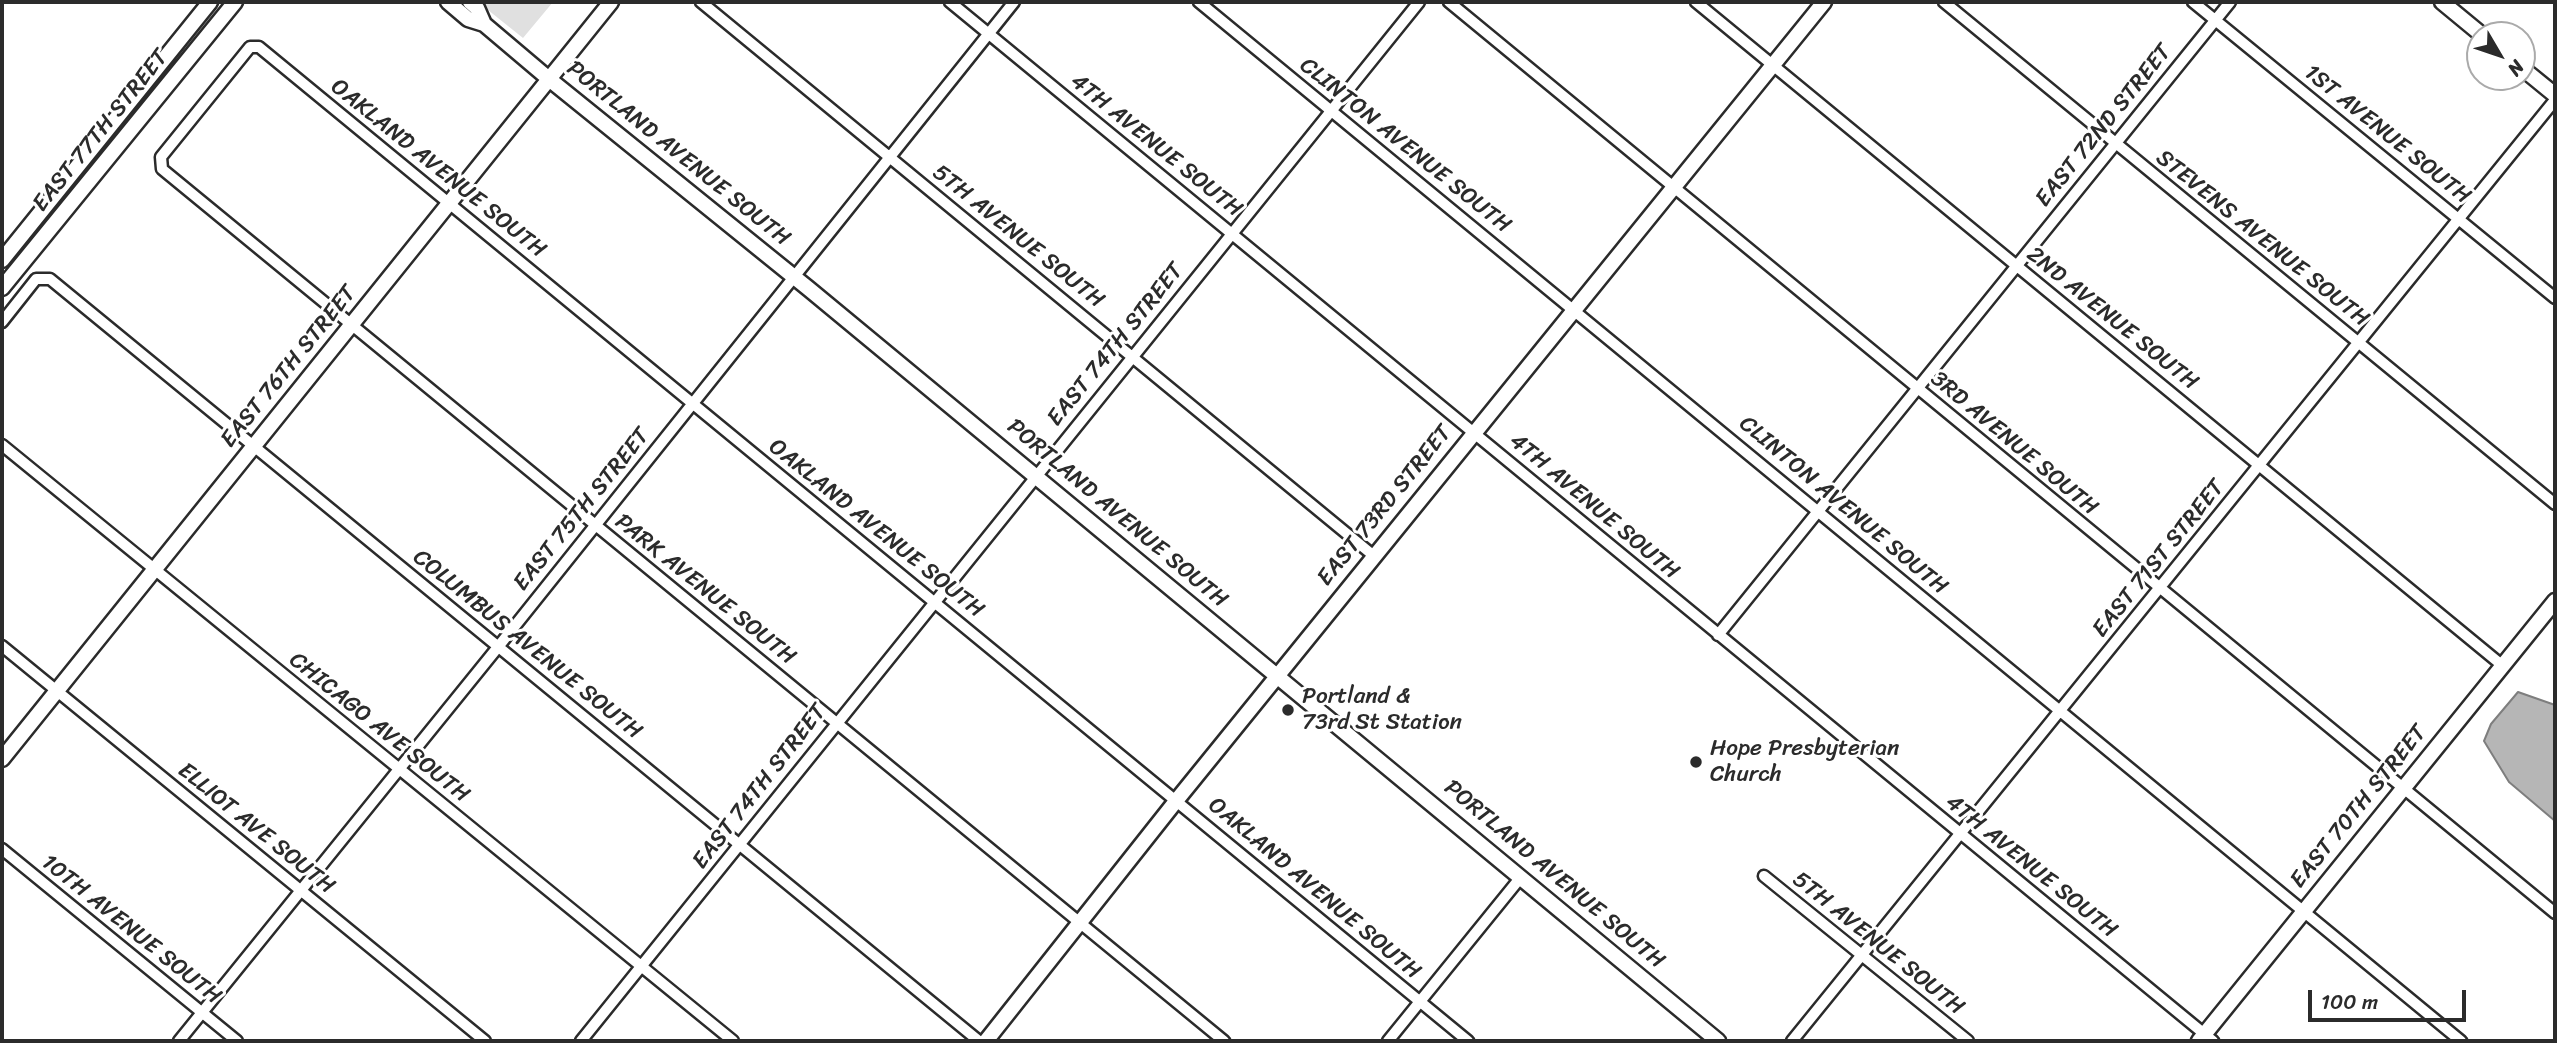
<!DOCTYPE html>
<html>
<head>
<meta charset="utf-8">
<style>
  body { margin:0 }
  #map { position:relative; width:2557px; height:1043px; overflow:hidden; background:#fff; font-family:Sriracha,sans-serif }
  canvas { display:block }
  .frame { position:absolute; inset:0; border:4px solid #2b2b2b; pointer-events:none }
  .north { position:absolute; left:2466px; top:21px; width:70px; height:70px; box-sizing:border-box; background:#fff; border:2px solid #aaa; border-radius:50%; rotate:129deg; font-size:19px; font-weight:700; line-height:28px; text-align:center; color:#2b2b2b }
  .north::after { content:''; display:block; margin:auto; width:24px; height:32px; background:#2b2b2b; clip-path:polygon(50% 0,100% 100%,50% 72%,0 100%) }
  .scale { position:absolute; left:2308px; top:990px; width:158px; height:32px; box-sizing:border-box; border:4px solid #2b2b2b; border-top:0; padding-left:9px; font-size:21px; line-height:24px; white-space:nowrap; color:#2b2b2b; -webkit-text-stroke:5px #fff; paint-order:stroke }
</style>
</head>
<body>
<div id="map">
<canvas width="2557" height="1043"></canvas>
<div class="frame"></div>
<div class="north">N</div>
<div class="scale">100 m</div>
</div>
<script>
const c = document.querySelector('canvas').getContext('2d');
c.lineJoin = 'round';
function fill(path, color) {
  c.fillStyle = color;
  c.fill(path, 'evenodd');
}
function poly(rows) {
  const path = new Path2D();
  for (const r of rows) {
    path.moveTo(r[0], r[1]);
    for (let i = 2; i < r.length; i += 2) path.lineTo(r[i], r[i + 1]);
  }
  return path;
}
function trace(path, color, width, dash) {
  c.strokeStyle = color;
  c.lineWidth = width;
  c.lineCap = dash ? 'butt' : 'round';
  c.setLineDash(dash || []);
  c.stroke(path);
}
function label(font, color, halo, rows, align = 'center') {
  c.font = font + ' Sriracha,sans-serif';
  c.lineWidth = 6;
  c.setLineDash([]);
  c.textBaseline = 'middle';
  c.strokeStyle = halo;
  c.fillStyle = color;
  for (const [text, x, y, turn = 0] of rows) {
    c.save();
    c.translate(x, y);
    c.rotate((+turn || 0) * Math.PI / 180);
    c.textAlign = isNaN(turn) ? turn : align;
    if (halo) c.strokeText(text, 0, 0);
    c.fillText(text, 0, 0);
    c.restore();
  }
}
fill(poly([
  [478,2,553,2,523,38]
]), '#e0e0e0');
const water = poly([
  [2518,692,2555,705,2555,821,2509,782,2484,741,2491,724,2518,692]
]);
fill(water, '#b6b6b6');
trace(water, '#7e7e7e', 2);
const street = poly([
  [701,2,1374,556],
  [950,2,2213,1041],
  [1199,2,2461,1041],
  [1449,2,2555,913],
  [1696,2,2503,666],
  [1944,2,2555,504],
  [2193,2,2555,298],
  [2,322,36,279,50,279,979,1041],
  [2,445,733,1041],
  [1718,635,2230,2],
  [2,646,485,1041],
  [2,849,237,1041],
  [1764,876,1968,1041],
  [179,1041,498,647,1014,2],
  [581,1041,1419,2],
  [1224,1041,162,169,161,157,250,47,259,47,1468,1041],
  [1388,1041,1521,877],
  [1792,1041,2555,100]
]);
const secondary = poly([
  [448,2,468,19,484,24,549,79,809,289,1718,1041],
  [470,2,477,8,484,24],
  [2442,2,2482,35],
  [2522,68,2555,95],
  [2,260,210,2],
  [2,288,235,2],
  [2,759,611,2],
  [986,1041,1176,801,1824,2],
  [2199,1041,2555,601]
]);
trace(street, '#2b2b2b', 15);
trace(secondary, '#2b2b2b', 19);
trace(street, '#fff', 10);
trace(secondary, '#fff', 14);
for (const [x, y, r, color] of [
  [1288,710,7,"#2b2b2b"],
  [1696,762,7,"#2b2b2b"]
]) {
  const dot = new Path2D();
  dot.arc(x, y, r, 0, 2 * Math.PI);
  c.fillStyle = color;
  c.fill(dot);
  trace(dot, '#fff', 2.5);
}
label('23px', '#2b2b2b', '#fff', [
  ["EAST 72ND STREET",2104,126,-51],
  ["EAST 77TH STREET",101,131,-51],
  ["1ST AVENUE SOUTH",2387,135,39],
  ["4TH AVENUE SOUTH",1156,146,39],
  ["CLINTON AVENUE SOUTH",1405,146,39],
  ["PORTLAND AVENUE SOUTH",678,154,39],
  ["OAKLAND AVENUE SOUTH",438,169,39],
  ["5TH AVENUE SOUTH",1018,237,39],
  ["STEVENS AVENUE SOUTH",2262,239,39],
  ["2ND AVENUE SOUTH",2112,319,39],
  ["EAST 74TH STREET",1116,345,-51],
  ["EAST 76TH STREET",289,367,-51],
  ["3RD AVENUE SOUTH",2014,444,40],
  ["EAST 73RD STREET",1385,506,-51],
  ["CLINTON AVENUE SOUTH",1843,506,40],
  ["4TH AVENUE SOUTH",1594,507,40],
  ["EAST 75TH STREET",582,510,-51],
  ["PORTLAND AVENUE SOUTH",1117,514,40],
  ["OAKLAND AVENUE SOUTH",876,529,39],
  ["EAST 71ST STREET",2159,559,-51],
  ["PARK AVENUE SOUTH",705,590,39],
  ["COLUMBUS AVENUE SOUTH",527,645,39],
  ["CHICAGO AVE SOUTH",379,728,39],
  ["EAST 74TH STREET",760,787,-52],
  ["EAST 70TH STREET",2359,807,-51],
  ["ELLIOT AVE SOUTH",256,829,39],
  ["4TH AVENUE SOUTH",2031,867,39],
  ["PORTLAND AVENUE SOUTH",1554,875,40],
  ["OAKLAND AVENUE SOUTH",1314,889,40],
  ["10TH AVENUE SOUTH",131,930,39],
  ["5TH AVENUE SOUTH",1878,944,39]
]);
label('23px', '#2b2b2b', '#fff', [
  ["Portland &",1302,697],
  ["73rd St Station",1302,723],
  ["Hope Presbyterian",1710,749],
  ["Church",1710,775]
], 'left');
</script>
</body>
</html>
